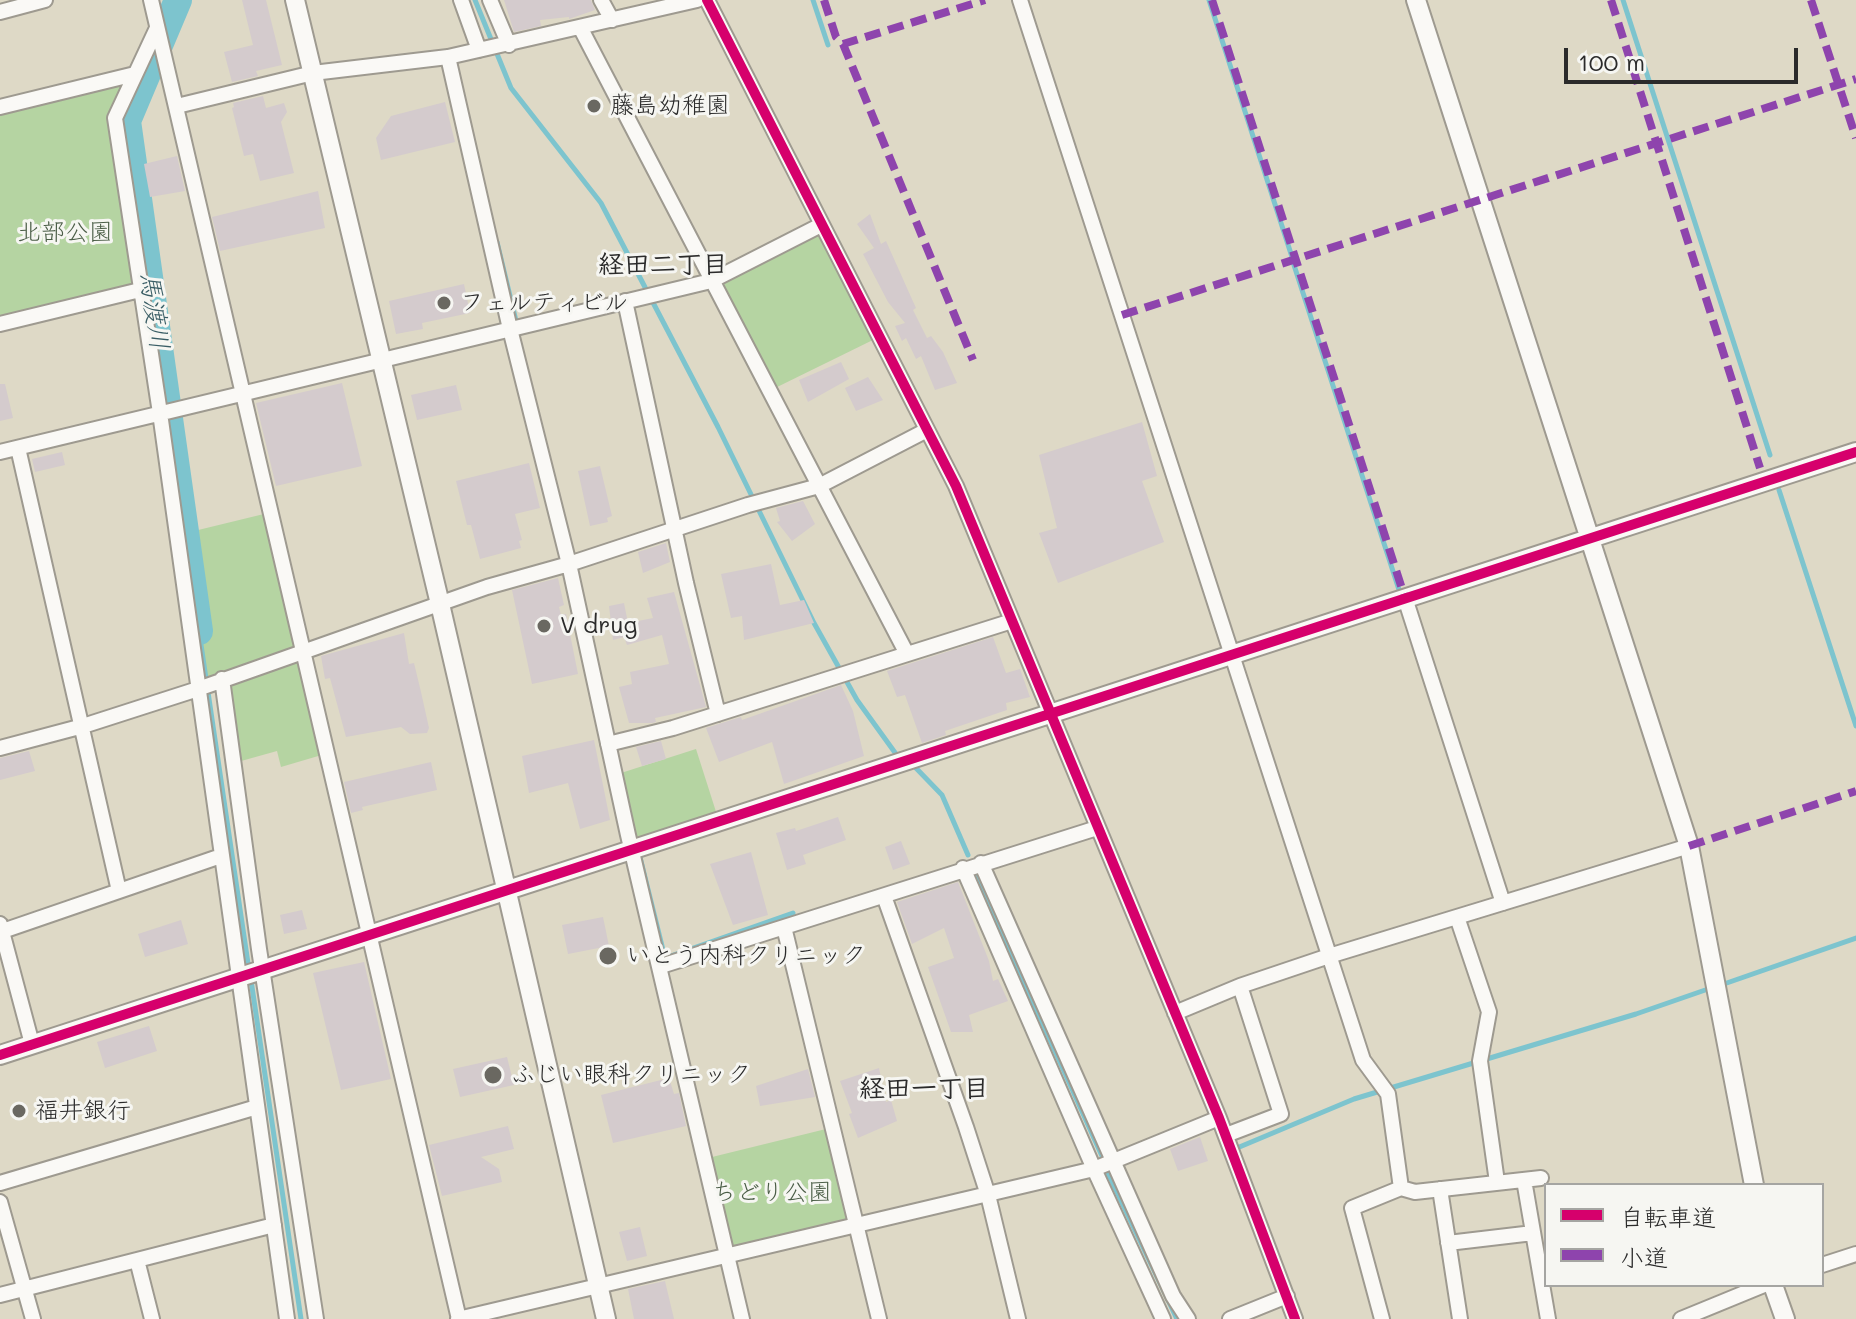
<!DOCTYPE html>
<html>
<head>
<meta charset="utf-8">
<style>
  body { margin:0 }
  #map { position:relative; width:1856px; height:1319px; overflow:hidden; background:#ded9c6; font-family:Mali,"Klee One",sans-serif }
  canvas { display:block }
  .legend { position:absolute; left:1544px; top:1183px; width:280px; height:104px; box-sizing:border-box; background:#f6f6f2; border:2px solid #a5a5a2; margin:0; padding:10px 14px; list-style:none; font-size:24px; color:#2b2b2b }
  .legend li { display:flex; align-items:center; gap:16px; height:40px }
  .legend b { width:40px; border:2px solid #a5a5a2 }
  .scale { position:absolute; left:1564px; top:48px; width:234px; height:36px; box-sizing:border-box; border:4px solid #2b2b2b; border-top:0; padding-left:10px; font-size:24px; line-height:28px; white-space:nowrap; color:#2b2b2b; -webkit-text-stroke:6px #f6f6f2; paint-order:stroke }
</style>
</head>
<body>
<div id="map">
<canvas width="1856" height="1319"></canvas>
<ul class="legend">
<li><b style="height:10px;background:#d6006c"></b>自転車道</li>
<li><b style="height:10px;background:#8e44ad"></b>小道</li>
</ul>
<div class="scale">100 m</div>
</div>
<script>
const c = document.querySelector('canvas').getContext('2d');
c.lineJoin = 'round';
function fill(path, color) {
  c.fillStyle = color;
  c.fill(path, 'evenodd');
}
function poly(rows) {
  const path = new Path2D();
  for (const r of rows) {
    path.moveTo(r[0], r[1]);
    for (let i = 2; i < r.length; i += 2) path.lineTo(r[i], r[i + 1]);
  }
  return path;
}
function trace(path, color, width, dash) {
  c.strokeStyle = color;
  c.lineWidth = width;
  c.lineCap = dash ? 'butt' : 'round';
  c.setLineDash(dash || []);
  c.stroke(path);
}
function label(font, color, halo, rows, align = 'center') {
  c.font = font + ' Mali,"Klee One",sans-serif';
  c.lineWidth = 6;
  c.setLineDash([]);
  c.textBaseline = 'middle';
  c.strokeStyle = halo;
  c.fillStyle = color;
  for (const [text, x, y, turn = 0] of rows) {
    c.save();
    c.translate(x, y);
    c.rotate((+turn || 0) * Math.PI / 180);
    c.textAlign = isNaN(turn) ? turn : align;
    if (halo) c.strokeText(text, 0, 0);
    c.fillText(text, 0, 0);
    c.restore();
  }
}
fill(poly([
  [133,76,113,118,137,288,0,321,0,108],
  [821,225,879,337,769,391,711,281],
  [268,513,325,754,281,767,277,751,234,763,222,681,207,685,190,532],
  [696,749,718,818,639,844,621,773],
  [826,1129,849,1225,732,1253,708,1158]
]), '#b5d4a2');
trace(poly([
  [475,0,511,88,601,203,718,427,814,623,857,700,896,754],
  [813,0,828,45],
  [1209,0,1292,257],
  [1623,0,1770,455],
  [497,242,517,325],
  [1293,262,1401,596],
  [1779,490,1856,726],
  [199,631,249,970],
  [914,766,942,795,968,855],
  [639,853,665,958,793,913],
  [975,872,1102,1156],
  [251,980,301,1319],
  [1721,985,1856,938],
  [1237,1148,1354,1099,1636,1014,1711,988],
  [1107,1171,1177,1319]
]), '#7dc4ce', 5);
trace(poly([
  [178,0,127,121,199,631]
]), '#7dc4ce', 28);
fill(poly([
  [242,0,266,0,282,65,256,71,258,76,232,82,224,52,253,45],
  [504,0,591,0,595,10,569,19,569,17,540,20,541,26,514,32],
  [263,96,266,108,284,103,287,112,281,122,294,173,260,181,253,154,244,156,232,108,234,107,233,103],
  [445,102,455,142,381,160,376,138,391,116],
  [177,156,185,191,150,197,144,164],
  [318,191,325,228,220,251,212,217],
  [870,214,881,244,886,241,911,297,916,308,913,310,927,338,931,336,943,352,957,383,935,390,921,356,916,359,906,338,902,341,895,326,905,323,888,302,863,254,874,248,857,224],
  [464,284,470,313,422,323,423,329,396,334,389,301],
  [841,362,849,379,808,402,799,380],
  [868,377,883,400,856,411,845,388],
  [342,383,362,466,276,486,256,403],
  [0,384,5,384,13,418,0,421],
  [456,385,462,410,417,420,411,395],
  [1142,422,1157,476,1142,481,1164,542,1058,583,1039,533,1057,528,1039,455],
  [62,452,65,465,35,472,32,459],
  [529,463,540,508,515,514,522,540,519,541,521,548,480,559,471,525,467,525,456,481],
  [600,466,612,516,607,518,608,522,590,526,578,471],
  [803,501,815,524,792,541,777,522,780,521,776,508],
  [666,543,670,562,643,573,638,552],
  [771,564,780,605,804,600,814,623,744,640,742,616,731,618,721,574],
  [558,578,564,605,559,607,561,615,566,614,578,674,532,684,512,590],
  [674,592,706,707,655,718,656,722,652,723,629,723,619,687,632,684,630,672,669,664,662,635,627,645,624,637,613,640,609,606,624,603,628,623,653,618,647,598],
  [404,633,409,664,414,663,421,692,429,728,427,733,410,734,401,727,346,737,330,678,325,679,321,656],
  [993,637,1006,673,1020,669,1030,697,1006,703,1007,710,945,731,946,735,922,743,905,695,897,697,887,671],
  [841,685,853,711,864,756,784,784,772,742,719,762,706,728,741,717,742,720],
  [594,740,610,820,580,829,568,783,529,793,522,756],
  [661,741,666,759,642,766,636,747],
  [29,751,35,771,0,780,0,758],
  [431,762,437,790,362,807,363,810,351,813,344,782],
  [838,817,846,840,803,855,806,864,787,870,776,833,795,828,796,831],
  [901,841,910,864,893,870,885,847],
  [751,852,768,915,733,925,710,864],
  [958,882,989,961,993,981,998,979,1008,1001,969,1015,973,1032,951,1032,928,967,954,958,944,928,912,944,897,902],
  [302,910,307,929,284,934,280,915],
  [603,917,609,946,568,954,562,925],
  [181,920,188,944,145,957,138,934],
  [364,962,391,1079,341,1090,313,973],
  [149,1026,157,1051,105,1068,97,1042],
  [507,1057,514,1085,460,1097,453,1069],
  [879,1068,886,1102,891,1100,897,1121,858,1138,849,1114,852,1113,840,1081],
  [808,1069,815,1097,760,1106,756,1086],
  [669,1078,674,1094,679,1093,686,1126,613,1143,601,1095],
  [508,1126,514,1149,481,1157,499,1169,502,1182,442,1196,429,1145],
  [1200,1137,1208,1161,1178,1171,1170,1149],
  [640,1227,647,1256,627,1261,619,1232],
  [665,1281,674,1319,634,1319,628,1289]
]), '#d4cbcd');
const minor = poly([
  [151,0,459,1319],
  [461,0,479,50],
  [490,0,509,45],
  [601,0,612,20],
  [707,0,956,486,1219,1118,1295,1319],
  [1020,0,1363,1060,1388,1094,1401,1188],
  [0,12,45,0],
  [580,27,907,654],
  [157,28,115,118,160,413,287,1319],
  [448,57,510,329,569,564,628,835,742,1319],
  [177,106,313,73,448,57,697,0],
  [0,107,135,74],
  [625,301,686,583,718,714],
  [0,324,140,290],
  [18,448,119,891],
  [0,452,711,281,821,225],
  [1405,598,1503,903],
  [222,679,259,949,316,1319],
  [608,744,673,728,1012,621],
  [0,748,83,726,198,689,487,587,569,564,748,505,819,486,927,430],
  [981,863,1173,1296,1188,1319],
  [963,868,1094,1169,1163,1319],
  [884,896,966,1127,988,1195,1018,1319],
  [1457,917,1489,1012,1480,1061,1497,1182],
  [0,924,32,1044],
  [784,927,879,1319],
  [0,932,221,856],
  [661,966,1097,828],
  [1175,1013,1240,986,1329,956,1689,846],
  [1226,1135,1281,1114,1240,986],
  [1524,1180,1548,1319],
  [0,1183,257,1107],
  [1440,1189,1460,1319],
  [0,1202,33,1319],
  [1448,1243,1533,1233],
  [137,1260,152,1319],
  [1822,1265,1856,1254],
  [0,1295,274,1225],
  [458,1319,1094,1169,1219,1118],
  [1230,1319,1287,1296],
  [1382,1319,1352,1208,1401,1188,1415,1192,1541,1178],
  [1681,1319,1764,1285]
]);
const tertiary = poly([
  [295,0,440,604,606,1319],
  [1416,0,1689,846,1754,1185],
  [0,1055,1856,452],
  [1773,1285,1785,1319]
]);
trace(minor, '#9e9a90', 18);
trace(tertiary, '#9e9a90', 22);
trace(minor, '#faf9f6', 14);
trace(tertiary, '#faf9f6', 18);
trace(poly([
  [824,0,836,37,843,44,985,0],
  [1212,0,1405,598],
  [1611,0,1760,468],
  [1811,0,1856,138],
  [843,44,973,360],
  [1122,315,1856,79],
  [1689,846,1856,791]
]), '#8e44ad', 8, [16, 8]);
trace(poly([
  [707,0,956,486,1219,1118,1295,1319],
  [0,1055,1856,452]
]), '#d6006c', 10);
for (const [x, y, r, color] of [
  [594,106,8,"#6a6861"],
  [444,303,8,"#6a6861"],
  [544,626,8,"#6a6861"],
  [608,956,10,"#6a6861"],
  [493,1075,10,"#6a6861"],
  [19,1111,8,"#6a6861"]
]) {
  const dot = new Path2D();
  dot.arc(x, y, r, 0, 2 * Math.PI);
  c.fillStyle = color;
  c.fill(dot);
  trace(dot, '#f6f6f2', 3);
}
label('24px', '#2b2b2b', '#f6f6f2', [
  ["藤島幼稚園",610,106],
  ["フェルティビル",460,303],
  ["V drug",560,626],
  ["いとう内科クリニック",626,956],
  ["ふじい眼科クリニック",511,1075],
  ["福井銀行",35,1111]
], 'left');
label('24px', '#4a5d46', '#f6f6f2', [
  ["北部公園",65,233],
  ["ちどり公園",772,1193]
]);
label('bold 26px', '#2b2b2b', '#f6f6f2', [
  ["経田二丁目",663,265],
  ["経田一丁目",924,1089]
]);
label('italic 26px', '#395d65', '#f6f6f2', [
  ["馬渡川",154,311,82]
]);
</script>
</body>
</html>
